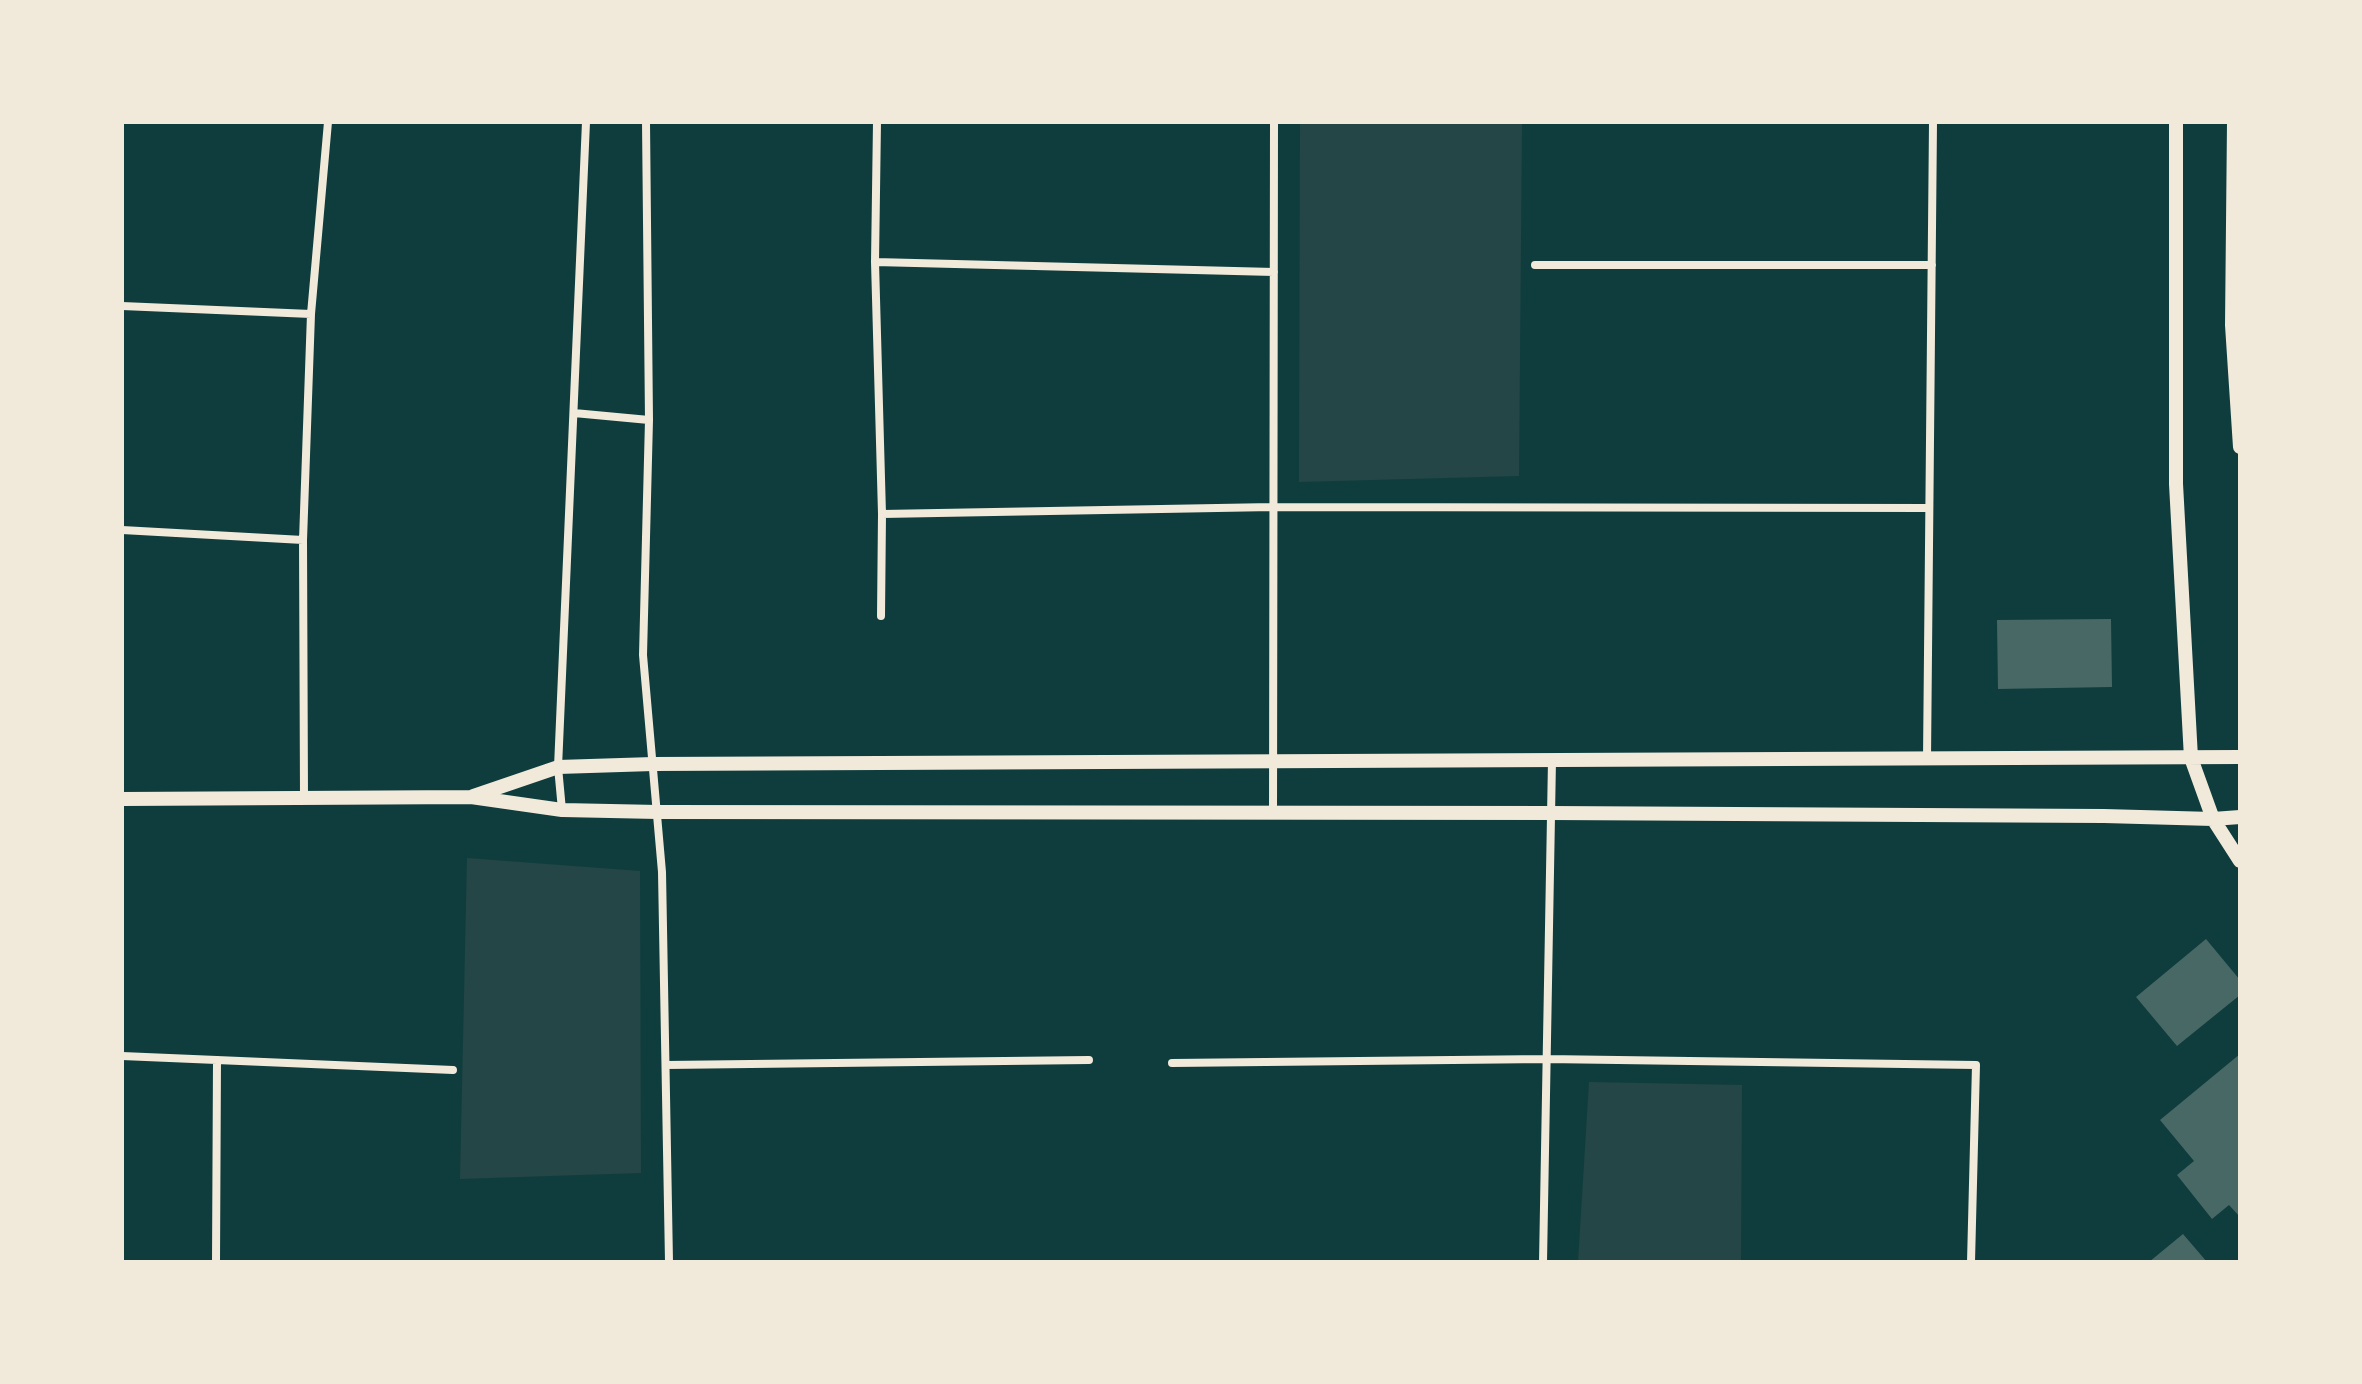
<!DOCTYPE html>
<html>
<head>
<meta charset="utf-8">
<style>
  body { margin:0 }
  #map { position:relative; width:2362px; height:1384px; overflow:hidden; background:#0f3d3e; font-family:"Fira Sans Condensed",sans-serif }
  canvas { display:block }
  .frame { position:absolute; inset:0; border:124px solid #f1e9da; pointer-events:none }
</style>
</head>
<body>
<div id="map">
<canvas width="2362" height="1384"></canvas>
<div class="frame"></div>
</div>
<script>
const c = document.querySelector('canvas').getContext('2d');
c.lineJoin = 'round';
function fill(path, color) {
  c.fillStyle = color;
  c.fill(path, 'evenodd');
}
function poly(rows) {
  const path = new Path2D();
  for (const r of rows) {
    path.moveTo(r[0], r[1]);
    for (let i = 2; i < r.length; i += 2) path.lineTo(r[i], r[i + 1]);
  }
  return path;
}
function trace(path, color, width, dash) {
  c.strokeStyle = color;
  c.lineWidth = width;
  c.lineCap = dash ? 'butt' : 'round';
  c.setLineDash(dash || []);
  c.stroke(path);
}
fill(poly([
  [1300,122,1522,122,1519,476,1299,482],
  [467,858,640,871,641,1173,460,1179],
  [1589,1082,1742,1085,1741,1262,1578,1262]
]), '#244646');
fill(poly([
  [2111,619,2112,687,1998,689,1997,620],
  [2206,939,2240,980,2240,995,2177,1046,2136,997],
  [2240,1054,2240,1217,2229,1205,2212,1219,2177,1175,2194,1161,2160,1120],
  [2183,1234,2207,1262,2149,1262]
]), '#486865');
trace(poly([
  [646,122,649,420,643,655,662,872,669,1262],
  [877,122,875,262,882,514,881,616],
  [875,262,1274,272],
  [1535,265,1932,265],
  [122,306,311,314],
  [574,413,649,420],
  [882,514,1273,507,1929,508],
  [122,530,303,540],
  [1927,759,1933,122],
  [304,798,303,540,311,314,328,122],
  [562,810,558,767,586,122],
  [1273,813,1274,122],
  [122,1056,453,1070],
  [1172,1063,1546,1059,1976,1065,1971,1262],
  [666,1065,1089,1060],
  [216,1262,217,1060],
  [1543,1262,1552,760]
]), '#f1e9da', 8);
trace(poly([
  [2176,122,2176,484,2191,758,2213,819,2240,861],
  [2234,122,2232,325,2240,447],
  [473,796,558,767,653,764,2240,757],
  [122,799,471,797,562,810,658,812,1551,813,2104,816,2213,819,2240,817]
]), '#f1e9da', 14);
</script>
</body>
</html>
